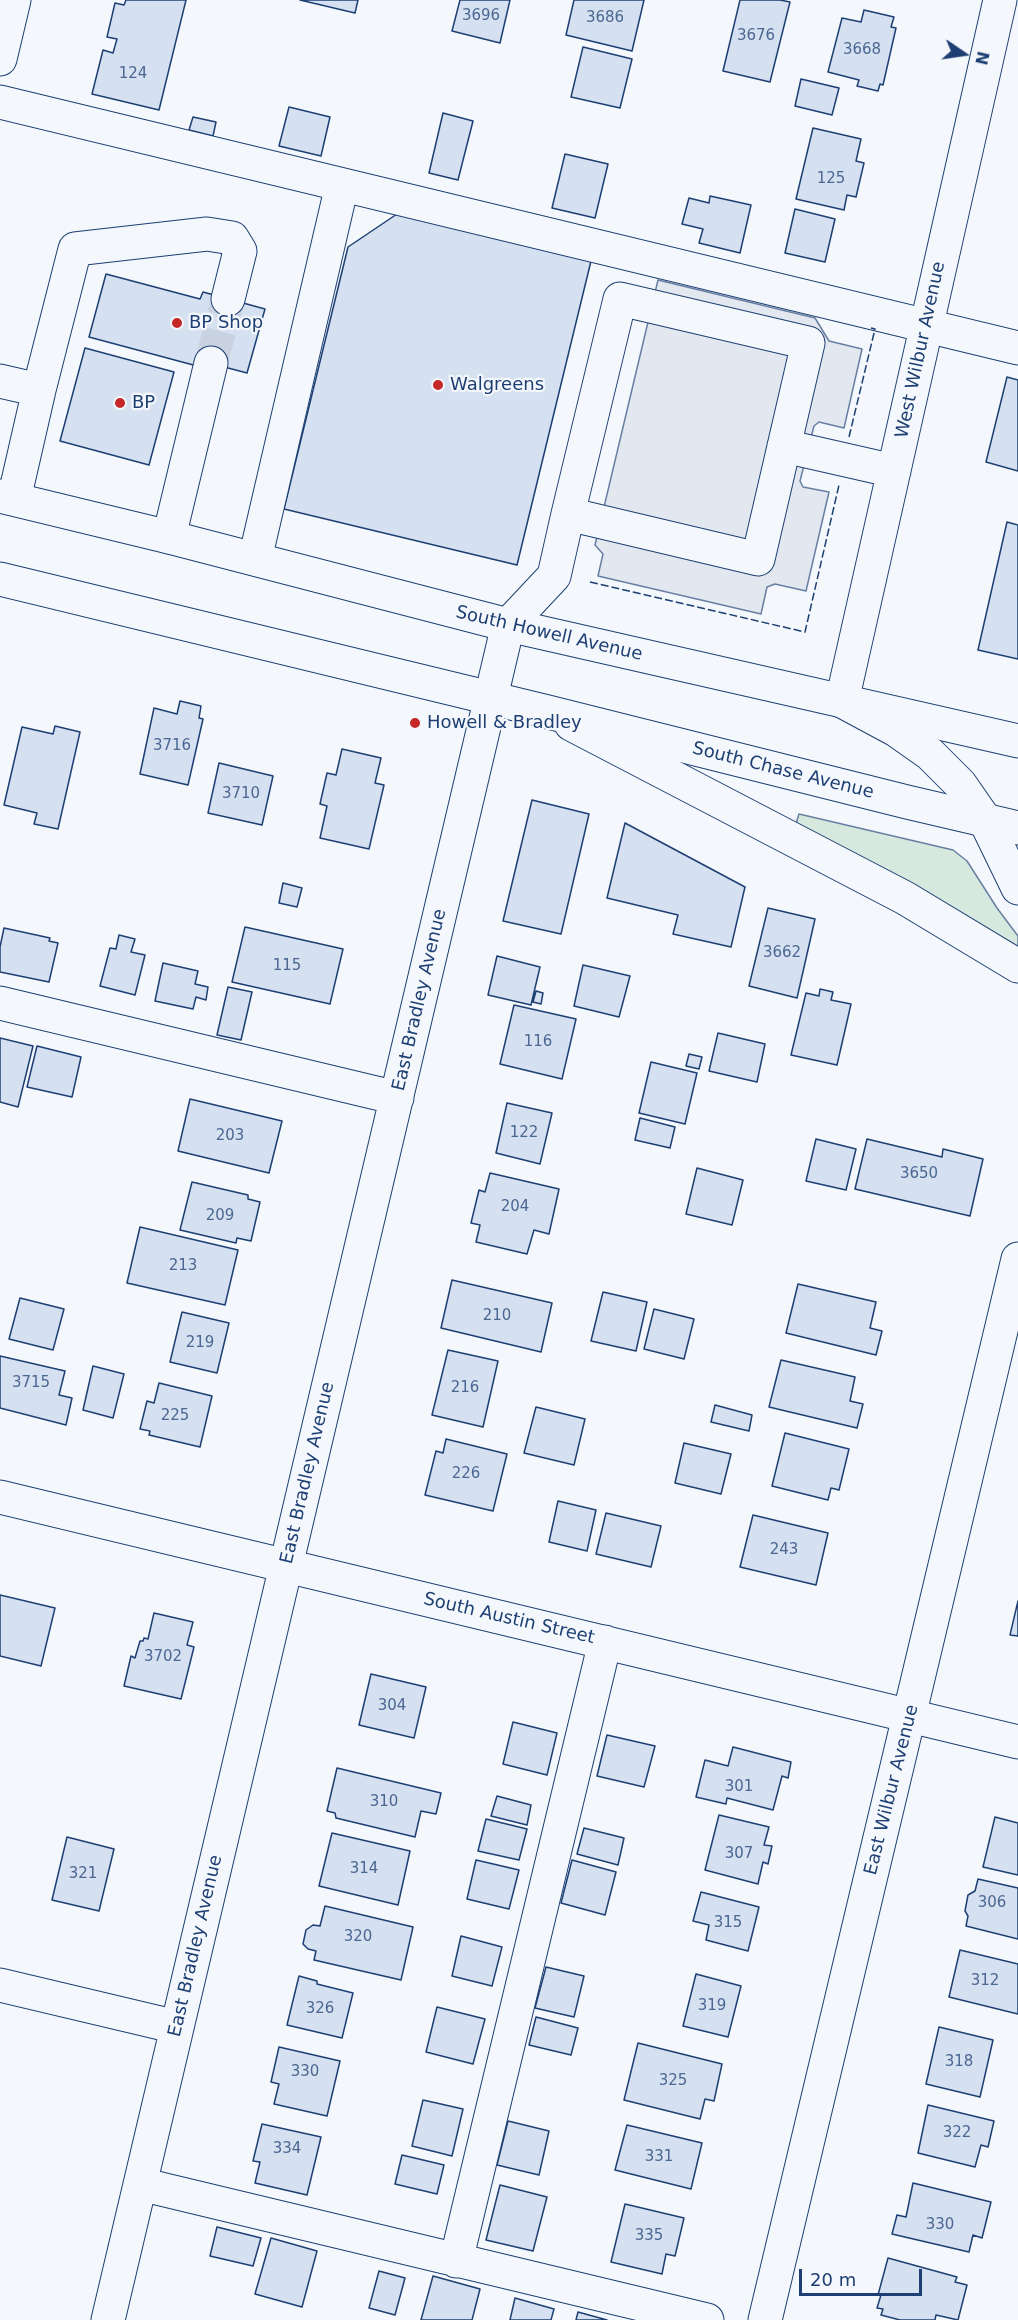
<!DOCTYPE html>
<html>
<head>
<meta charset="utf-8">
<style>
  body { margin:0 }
  #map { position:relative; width:1018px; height:2320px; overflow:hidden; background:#f4f7fb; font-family:"DejaVu Sans",sans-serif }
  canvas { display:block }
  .north { position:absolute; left:934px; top:24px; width:60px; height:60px; -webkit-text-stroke:4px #f4f7fb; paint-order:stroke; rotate:103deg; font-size:16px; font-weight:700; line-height:24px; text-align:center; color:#1d3f73 }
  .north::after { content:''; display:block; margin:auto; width:21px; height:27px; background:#1d3f73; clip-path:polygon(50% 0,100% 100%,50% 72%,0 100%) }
  .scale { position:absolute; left:799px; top:2269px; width:123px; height:27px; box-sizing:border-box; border:3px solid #1d3f73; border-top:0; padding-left:8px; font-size:18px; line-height:21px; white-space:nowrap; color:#1d3f73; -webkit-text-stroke:4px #f4f7fb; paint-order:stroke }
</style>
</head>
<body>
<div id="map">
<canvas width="1018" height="2320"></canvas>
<div class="north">N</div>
<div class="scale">20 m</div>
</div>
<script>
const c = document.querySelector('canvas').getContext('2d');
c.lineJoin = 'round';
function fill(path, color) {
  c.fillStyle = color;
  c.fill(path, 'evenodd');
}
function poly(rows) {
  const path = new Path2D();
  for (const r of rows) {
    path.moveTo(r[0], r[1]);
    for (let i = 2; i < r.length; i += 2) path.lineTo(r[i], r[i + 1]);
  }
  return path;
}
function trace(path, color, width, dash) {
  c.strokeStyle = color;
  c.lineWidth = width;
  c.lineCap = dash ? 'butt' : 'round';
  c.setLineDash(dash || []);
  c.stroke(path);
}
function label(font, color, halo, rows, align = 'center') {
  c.font = font + ' "DejaVu Sans",sans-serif';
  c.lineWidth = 4.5;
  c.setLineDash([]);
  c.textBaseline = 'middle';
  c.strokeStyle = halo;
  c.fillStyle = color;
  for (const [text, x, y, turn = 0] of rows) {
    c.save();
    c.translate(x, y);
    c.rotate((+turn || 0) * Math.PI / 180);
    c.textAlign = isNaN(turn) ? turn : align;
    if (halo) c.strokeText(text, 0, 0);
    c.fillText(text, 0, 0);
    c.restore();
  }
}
const green = poly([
  [799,814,953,850,967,861,997,908,1018,936,1018,951,796,824,799,814]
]);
fill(green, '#d7e8df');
trace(green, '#687fa3', 1.5);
const parking = poly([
  [658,280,815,318,829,341,862,349,844,428,819,422,814,426,800,481,803,487,829,492,806,591,775,584,767,587,761,614,598,576,603,554,595,545,658,280]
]);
fill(parking, '#e3e8f0');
trace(parking, '#687fa3', 1.5);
const building = poly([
  [126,0,186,0,159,110,92,94,103,50,113,53,117,39,107,37,115,3,124,5,126,0],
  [300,0,358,0,355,13,300,0],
  [460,0,510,0,500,43,452,31,460,0],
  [574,0,644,0,632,51,566,35,574,0],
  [740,0,780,0,790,2,770,82,723,71,740,0],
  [864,10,894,17,891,27,896,28,883,85,880,84,878,91,857,86,859,80,828,72,842,18,861,22,864,10],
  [583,47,632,59,620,108,571,97,583,47],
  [801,79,839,88,832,115,795,106,801,79],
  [289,107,330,117,321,156,279,146,289,107],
  [443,113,473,121,458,180,429,173,443,113],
  [193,117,216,122,213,136,189,130,193,117],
  [813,128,861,139,856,161,864,163,856,197,847,195,844,210,796,199,813,128],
  [565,154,608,164,595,218,552,208,565,154],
  [710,196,751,205,740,253,699,243,703,229,682,224,689,198,709,203,710,196],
  [795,209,835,219,825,262,785,253,795,209],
  [397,214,591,261,517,565,284,509,348,247,397,214],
  [106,274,200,299,203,292,265,309,247,373,198,360,197,366,89,337,106,274],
  [85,348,174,372,149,465,60,441,85,348],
  [1007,377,1018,380,1018,471,986,462,1007,377],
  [1007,522,1018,525,1018,659,978,650,1007,522],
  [180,701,201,706,199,718,203,719,188,785,140,774,154,708,177,714,180,701],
  [55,726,80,732,58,829,34,824,37,813,4,805,22,727,53,734,55,726],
  [342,749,381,758,375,783,384,785,369,849,320,838,327,806,320,804,327,773,336,775,342,749],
  [219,763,273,776,262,825,208,813,219,763],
  [532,800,589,814,561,934,503,921,532,800],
  [625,823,745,887,731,947,673,934,678,915,607,898,625,823],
  [283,883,302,888,297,907,279,903,283,883],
  [768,908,815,919,797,998,749,986,768,908],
  [245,927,343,949,330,1004,232,982,245,927],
  [4,928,50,938,49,941,58,943,49,982,0,972,0,947,4,928],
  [119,935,135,939,131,952,145,955,135,995,100,986,110,948,116,949,119,935],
  [497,956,540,967,531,1005,488,995,497,956],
  [163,963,198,971,195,984,208,987,206,1000,196,997,193,1009,155,1001,163,963],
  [583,965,630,976,619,1017,574,1006,583,965],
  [228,987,252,992,241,1040,217,1035,228,987],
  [820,989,833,992,831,1000,851,1004,837,1065,791,1055,806,993,819,996,820,989],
  [536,991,543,993,541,1004,533,1002,536,991],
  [514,1005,576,1019,562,1079,500,1064,514,1005],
  [718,1033,765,1044,757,1082,709,1071,718,1033],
  [0,1038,33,1046,18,1107,0,1102,0,1038],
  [37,1046,81,1057,72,1097,27,1087,37,1046],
  [689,1054,702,1057,699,1069,686,1066,689,1054],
  [651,1062,697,1073,685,1124,639,1113,651,1062],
  [190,1099,282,1121,269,1173,178,1151,190,1099],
  [507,1103,552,1113,540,1164,496,1153,507,1103],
  [640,1118,675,1127,670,1148,635,1140,640,1118],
  [816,1139,856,1149,846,1190,806,1181,816,1139],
  [867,1139,942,1157,943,1149,983,1159,970,1216,855,1189,867,1139],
  [697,1168,743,1180,732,1225,686,1214,697,1168],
  [490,1173,559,1189,549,1234,534,1230,527,1254,476,1242,480,1225,471,1223,479,1190,485,1192,490,1173],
  [192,1182,248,1195,248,1199,260,1202,251,1241,237,1238,236,1243,180,1230,192,1182],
  [140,1227,238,1250,225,1305,127,1283,140,1227],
  [452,1280,552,1303,541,1352,441,1328,452,1280],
  [798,1284,876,1302,870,1328,882,1331,876,1355,786,1333,798,1284],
  [603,1292,647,1302,636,1351,591,1341,603,1292],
  [20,1298,64,1309,53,1350,9,1339,20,1298],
  [654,1309,694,1319,684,1359,644,1349,654,1309],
  [182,1312,229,1323,217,1373,170,1362,182,1312],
  [448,1350,498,1361,483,1427,432,1415,448,1350],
  [0,1356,65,1371,59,1395,72,1398,66,1425,0,1408,0,1356],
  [781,1360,855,1377,850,1401,863,1404,857,1428,769,1407,781,1360],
  [93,1366,124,1374,113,1418,83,1410,93,1366],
  [159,1383,212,1396,200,1447,149,1435,150,1431,140,1429,147,1401,154,1403,159,1383],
  [715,1405,752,1415,749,1431,711,1422,715,1405],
  [536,1407,585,1419,574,1465,524,1453,536,1407],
  [785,1433,849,1449,839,1490,831,1488,828,1500,772,1486,785,1433],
  [446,1439,507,1454,493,1511,425,1495,436,1451,443,1453,446,1439],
  [684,1443,731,1454,721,1494,675,1483,684,1443],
  [558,1501,596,1510,587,1551,549,1542,558,1501],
  [606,1513,661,1526,651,1567,596,1554,606,1513],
  [753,1515,828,1533,816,1585,740,1567,753,1515],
  [0,1595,55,1608,41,1666,0,1656,0,1595],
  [1018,1601,1018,1636,1010,1635,1018,1601],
  [154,1613,193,1622,187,1645,194,1647,181,1699,124,1686,131,1656,135,1658,140,1641,143,1641,144,1638,148,1639,154,1613],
  [371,1674,426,1687,414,1738,359,1725,371,1674],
  [513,1722,557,1733,547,1775,503,1764,513,1722],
  [607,1735,655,1746,644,1787,597,1776,607,1735],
  [733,1747,791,1762,788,1778,782,1776,773,1810,727,1798,726,1804,696,1797,705,1760,728,1766,733,1747],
  [337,1768,441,1793,436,1814,421,1811,415,1837,336,1818,335,1813,327,1811,337,1768],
  [497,1796,531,1805,527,1825,491,1816,497,1796],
  [719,1815,769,1827,764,1845,772,1846,768,1864,763,1862,758,1884,705,1870,719,1815],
  [995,1817,1018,1823,1018,1875,983,1867,995,1817],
  [486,1819,527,1829,519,1860,478,1851,486,1819],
  [584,1828,624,1838,618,1865,577,1854,584,1828],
  [332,1833,410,1851,398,1905,319,1886,332,1833],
  [67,1837,114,1849,99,1911,52,1900,67,1837],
  [476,1860,519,1870,509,1909,467,1899,476,1860],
  [572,1860,616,1872,605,1915,561,1903,572,1860],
  [978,1879,1018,1888,1018,1939,966,1926,968,1916,965,1911,968,1895,975,1891,978,1879],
  [701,1892,759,1907,748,1951,706,1940,709,1925,693,1921,701,1892],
  [325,1906,413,1927,401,1980,314,1960,316,1951,308,1949,303,1944,306,1930,313,1925,320,1926,325,1906],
  [461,1936,502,1947,492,1986,452,1976,461,1936],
  [960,1950,1018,1964,1018,2014,949,1997,960,1950],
  [546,1967,584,1976,574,2017,535,2008,546,1967],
  [696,1974,741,1986,728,2037,683,2026,696,1974],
  [299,1976,317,1981,317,1984,353,1993,342,2038,287,2025,299,1976],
  [437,2007,485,2019,473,2064,426,2052,437,2007],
  [536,2017,578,2028,571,2055,529,2045,536,2017],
  [939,2027,993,2040,980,2097,926,2084,939,2027],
  [638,2043,722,2064,714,2101,705,2099,700,2119,624,2100,638,2043],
  [279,2047,340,2061,327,2116,274,2104,279,2084,271,2082,279,2047],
  [423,2100,463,2109,452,2156,412,2146,423,2100],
  [928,2105,994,2121,988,2147,981,2145,975,2167,918,2153,928,2105],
  [508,2121,549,2131,539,2175,497,2165,508,2121],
  [262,2124,321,2137,307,2195,255,2183,260,2162,253,2161,262,2124],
  [627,2125,702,2143,691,2189,615,2170,627,2125],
  [402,2155,444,2165,437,2194,395,2184,402,2155],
  [913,2183,991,2202,982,2238,973,2235,969,2252,892,2234,897,2215,906,2217,913,2183],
  [500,2185,547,2197,533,2251,486,2240,500,2185],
  [625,2204,684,2218,675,2256,666,2254,662,2274,611,2262,625,2204],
  [217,2227,261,2238,253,2266,210,2256,217,2227],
  [271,2238,317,2251,302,2307,255,2294,271,2238],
  [888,2258,957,2277,955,2282,967,2285,958,2320,936,2315,935,2320,900,2320,881,2315,883,2309,877,2308,881,2295,878,2295,888,2258],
  [379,2271,405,2278,395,2315,369,2308,379,2271],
  [433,2276,480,2289,472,2320,421,2320,433,2276],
  [515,2298,554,2309,551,2320,510,2320,515,2298],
  [578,2312,607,2320,576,2320,578,2312]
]);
fill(building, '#d5e0f0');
trace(building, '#1d3f73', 1.5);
trace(poly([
  [211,363,228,299]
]), '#c9d2e0', 33, [33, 16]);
const minor = poly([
  [1000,0,842,701,896,730,930,754,960,784,985,820,1018,888],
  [0,59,14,0],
  [0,102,1018,348],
  [0,381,39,390,14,499],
  [39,390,75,249,207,234,232,238,240,251,228,299],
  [784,446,894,471],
  [169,537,211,363],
  [255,559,342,185],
  [571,724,905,898,1018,966],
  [0,1003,397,1098],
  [0,1497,1018,1742],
  [0,1985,177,2027],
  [140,2184,707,2320],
  [456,2261,605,1642],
  [108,2320,508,625,554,576,568,514,620,299,808,343,758,559,568,514],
  [765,2320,1018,1259]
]);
const major = poly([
  [0,496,169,537,508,625,1018,741],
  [0,579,548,712,907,802,1018,828]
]);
trace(minor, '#1d3f73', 35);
trace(major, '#1d3f73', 35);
trace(minor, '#f4f7fb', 33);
trace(major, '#f4f7fb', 33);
trace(poly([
  [849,437,875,329,871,328],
  [590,582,805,632,839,485]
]), '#1d3f73', 1.5, [8, 3]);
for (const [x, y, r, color] of [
  [177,323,6,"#c62828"],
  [438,385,6,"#c62828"],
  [120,403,6,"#c62828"],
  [415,723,6,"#c62828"]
]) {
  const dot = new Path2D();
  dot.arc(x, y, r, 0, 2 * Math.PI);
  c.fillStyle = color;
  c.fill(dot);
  trace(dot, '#f4f7fb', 2);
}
label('15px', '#4b6792', null, [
  ["3696",481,16],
  ["3686",605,18],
  ["3676",756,36],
  ["3668",862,50],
  ["124",133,74],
  ["125",831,179],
  ["3716",172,746],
  ["3710",241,794],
  ["3662",782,953],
  ["115",287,966],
  ["116",538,1042],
  ["122",524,1133],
  ["203",230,1136],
  ["3650",919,1174],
  ["204",515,1207],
  ["209",220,1216],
  ["213",183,1266],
  ["210",497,1316],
  ["219",200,1343],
  ["3715",31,1383],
  ["216",465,1388],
  ["225",175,1416],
  ["226",466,1474],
  ["243",784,1550],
  ["3702",163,1657],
  ["304",392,1706],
  ["301",739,1787],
  ["310",384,1802],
  ["307",739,1854],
  ["314",364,1869],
  ["321",83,1874],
  ["306",992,1903],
  ["315",728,1923],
  ["320",358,1937],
  ["312",985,1981],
  ["319",712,2006],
  ["326",320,2009],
  ["318",959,2062],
  ["330",305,2072],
  ["325",673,2081],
  ["322",957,2133],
  ["334",287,2149],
  ["331",659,2157],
  ["330",940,2225],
  ["335",649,2236]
]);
label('18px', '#1d3f73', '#f4f7fb', [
  ["BP Shop",189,323],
  ["Walgreens",450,385],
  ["BP",132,403],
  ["Howell & Bradley",427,723]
], 'left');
label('18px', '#1d3f73', '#f4f7fb', [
  ["West Wilbur Avenue",921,350,-78],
  ["South Howell Avenue",549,634,13],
  ["South Chase Avenue",783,771,14],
  ["East Bradley Avenue",420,1000,-77],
  ["East Bradley Avenue",308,1473,-77],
  ["South Austin Street",509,1619,13],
  ["East Wilbur Avenue",892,1790,-76],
  ["East Bradley Avenue",196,1946,-77]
]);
</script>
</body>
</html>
